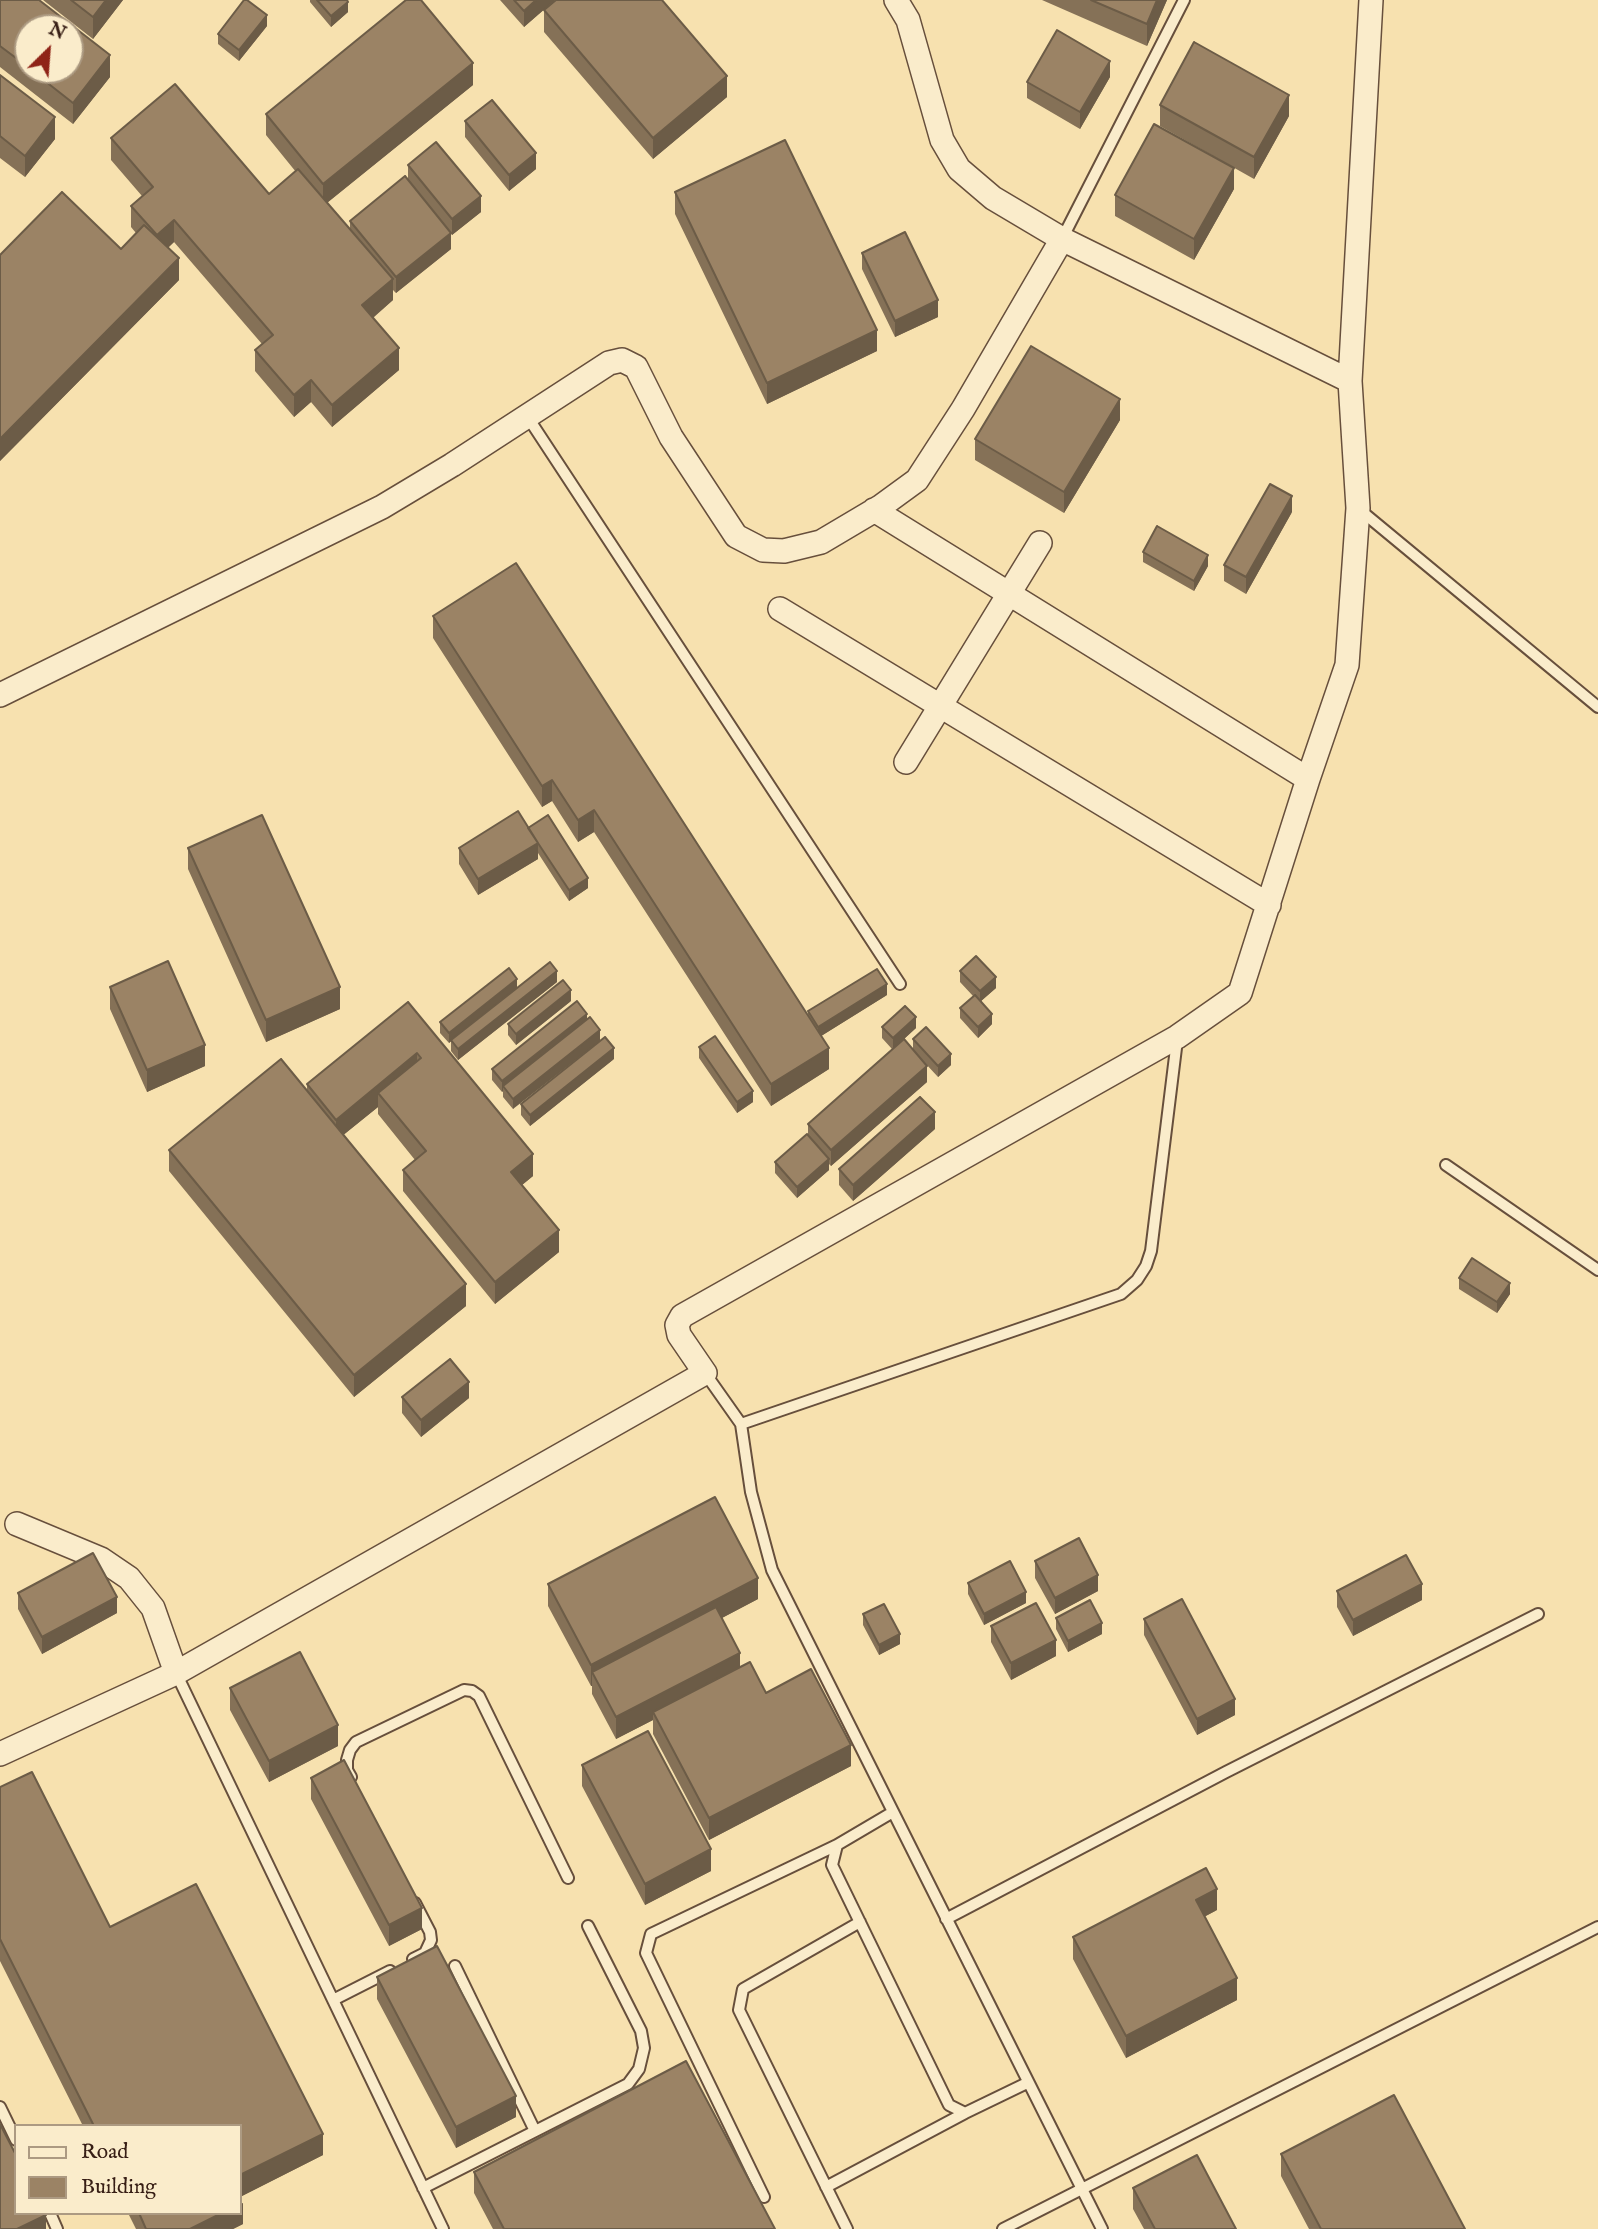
<!DOCTYPE html>
<html>
<head>
<meta charset="utf-8">
<style>
  body { margin:0 }
  #map { position:relative; width:1598px; height:2229px; overflow:hidden; background:#f7e1af; font-family:"IM FELL English",serif }
  canvas { display:block }
  .legend { position:absolute; left:14px; top:2124px; width:228px; height:91px; box-sizing:border-box; background:#faeccb; border:2px solid #ac9a82; margin:0; padding:9px 12px; list-style:none; font-size:21px; color:#371e15 }
  .legend li { display:flex; align-items:center; gap:14px; height:35px }
  .legend b { width:35px; border:2px solid #ac9a82 }
  .north { position:absolute; left:14px; top:14px; width:70px; height:70px; box-sizing:border-box; background:#faeccb; border:2px solid #ac9a82; border-radius:50%; rotate:25deg; font-size:19px; font-weight:700; line-height:28px; text-align:center; color:#371e15 }
  .north::after { content:''; display:block; margin:auto; width:24px; height:32px; background:#8f2418; clip-path:polygon(50% 0,100% 100%,50% 72%,0 100%) }
</style>
</head>
<body>
<div id="map">
<canvas width="1598" height="2229"></canvas>
<ul class="legend">
<li><b style="height:9px;background:#faeccb"></b>Road</li>
<li><b style="height:19px;background:#9b8365"></b>Building</li>
</ul>
<div class="north">N</div>
</div>
<script>
const c = document.querySelector('canvas').getContext('2d');
c.lineJoin = 'round';
function poly(rows) {
  const path = new Path2D();
  for (const r of rows) {
    path.moveTo(r[0], r[1]);
    for (let i = 2; i < r.length; i += 2) path.lineTo(r[i], r[i + 1]);
  }
  return path;
}
function trace(path, color, width, dash) {
  c.strokeStyle = color;
  c.lineWidth = width;
  c.lineCap = dash ? 'butt' : 'round';
  c.setLineDash(dash || []);
  c.stroke(path);
}
function fill(path, color) {
  c.fillStyle = color;
  c.fill(path, 'evenodd');
}
const service = poly([
  [1062,239,1184,0],
  [527,416,900,984],
  [1360,510,1598,707],
  [1446,1165,1598,1270],
  [705,1373,741,1424,751,1492,772,1570,1102,2229],
  [741,1424,1121,1294,1137,1280,1146,1266,1151,1251,1177,1040],
  [176,1673,443,2229],
  [351,1777,347,1770,347,1760,350,1750,356,1742,464,1690,472,1691,479,1696,568,1878],
  [893,1812,837,1845,832,1865,949,2105,965,2113,1027,2083],
  [946,1919,1226,1772,1538,1614],
  [413,1959,425,1953,431,1940,430,1932,415,1903],
  [455,1966,535,2131],
  [333,2000,390,1971],
  [0,2107,16,2140],
  [826,2187,965,2113],
  [423,2188,628,2084,639,2069,644,2048,641,2031,588,1926],
  [764,2197,646,1953,651,1934,837,1845],
  [50,2213,57,2229],
  [847,2229,739,2010,743,1989,860,1922],
  [1003,2229,1598,1927]
]);
const minor = poly([
  [896,0,908,20,942,140,959,169,993,198,1062,239,1350,381],
  [874,510,1308,779],
  [780,609,1269,905],
  [0,695,382,507,452,465,609,363,622,360,636,367,671,437,736,536,763,550,784,551,821,542,880,507,917,480,963,409,1062,239],
  [906,762,1040,543],
  [17,1524,101,1559,129,1578,153,1608,176,1673],
  [0,1754,176,1673,705,1373,679,1335,677,1325,682,1316,1177,1037,1240,993,1308,779,1347,665,1358,508,1350,381,1371,0]
]);
trace(service, '#674f3c', 14);
trace(minor, '#674f3c', 26);
trace(service, '#faeccb', 10);
trace(minor, '#faeccb', 23);
fill(poly([
  [0,0,110,77,73,124,0,67],
  [28,28,70,70,28,70],
  [43,0,123,0,93,39],
  [310,0,347,0,348,12,331,27,310,2],
  [500,0,555,0,524,27],
  [1042,0,1167,0,1147,46],
  [544,10,727,97,653,159,544,32],
  [267,26,239,61,218,44,218,34],
  [0,75,55,139,25,177,0,158],
  [1110,77,1080,129,1027,98,1027,82],
  [473,85,327,203,350,229,350,221,408,179,408,165,481,212,452,235,451,234,451,249,396,293,393,290,393,300,373,318,399,370,332,427,311,402,294,417,255,371,255,350,262,344,174,242,168,248,179,280,0,461,0,255,121,249,136,233,131,227,131,206,142,196,111,160,111,138,269,194,296,172,266,135,266,114],
  [1160,105,1289,116,1254,179,1160,126],
  [465,121,536,169,509,191,465,137],
  [1234,189,1194,260,1115,216,1115,195],
  [675,192,877,351,767,404,675,214],
  [862,253,938,317,895,337,862,269],
  [1120,420,1064,513,975,460,975,439],
  [1292,512,1246,594,1224,581,1224,565],
  [1143,552,1208,566,1194,591,1143,562],
  [433,616,808,1016,808,1011,887,995,821,1036,829,1069,771,1106,594,832,578,842,552,801,542,807,433,638],
  [528,828,588,888,569,901,538,853,538,859,478,895,459,864,459,848],
  [188,848,340,1009,266,1042,188,869],
  [960,971,996,988,981,1001,992,1024,978,1038,960,1018,960,1008,973,996,960,982],
  [557,982,458,1060,451,1051,451,1041,449,1043,440,1033,440,1022,517,989],
  [110,987,205,1066,147,1092,110,1009],
  [571,1001,516,1045,508,1035,508,1024],
  [577,1001,513,1109,503,1097,503,1091,502,1092,492,1080,492,1069],
  [408,1002,533,1176,522,1185,559,1252,495,1304,403,1191,403,1170,415,1160,378,1114,378,1107,343,1135,466,1306,354,1397,169,1171,169,1150,307,1090,307,1084],
  [882,1027,916,1028,904,1039,927,1082,831,1166,829,1164,829,1170,797,1198,775,1173,775,1162,808,1135,808,1124,892,1049,882,1038],
  [913,1039,951,1065,938,1077,913,1050],
  [699,1047,753,1102,737,1113,699,1058],
  [614,1059,530,1126,521,1115,521,1104],
  [935,1129,853,1201,839,1185,839,1169],
  [1459,1278,1510,1294,1497,1313,1459,1289],
  [402,1397,469,1398,421,1437,402,1413],
  [1035,1561,1098,1591,1055,1614,1035,1578],
  [968,1583,1026,1603,984,1625,968,1594],
  [548,1584,758,1599,722,1618,740,1667,766,1693,851,1766,709,1840,653,1734,653,1720,616,1739,592,1694,592,1686,591,1686,548,1606],
  [1337,1591,1422,1600,1353,1636,1337,1607],
  [18,1593,117,1613,42,1654,18,1609],
  [863,1614,900,1644,879,1655,863,1625],
  [1056,1618,1102,1634,1068,1652,1056,1629],
  [1144,1619,1235,1715,1197,1735,1144,1635],
  [991,1626,1056,1656,1011,1680,991,1642],
  [230,1688,338,1746,269,1782,230,1710],
  [582,1765,711,1871,645,1905,582,1786],
  [311,1778,422,1929,389,1946,311,1799],
  [0,1787,110,1927,323,2155,240,2197,243,2224,233,2229,136,2229,128,2213,240,2213,240,2126,83,2126,0,1961],
  [1217,1910,1204,1917,1237,2000,1126,2058,1073,1959,1073,1937],
  [377,1977,516,2117,456,2148,377,1999],
  [1281,2154,1465,2229,1309,2229,1281,2176],
  [474,2172,775,2229,493,2229,474,2193],
  [1133,2188,1236,2229,1144,2229,1133,2209]
]), '#857157');
fill(poly([
  [106,0,123,0,93,39,93,17],
  [536,0,555,0,524,27,524,11],
  [1157,0,1167,0,1147,46,1147,24],
  [348,2,348,12,331,27,331,16],
  [267,15,267,26,239,61,239,50],
  [110,55,110,77,73,124,73,103],
  [1110,61,1110,77,1080,129,1080,112],
  [473,63,473,85,323,206,323,184],
  [727,76,727,97,653,159,653,138],
  [1289,95,1289,116,1254,179,1254,157],
  [55,117,55,139,25,177,25,156],
  [536,153,536,169,509,191,509,175],
  [1234,168,1234,189,1194,260,1194,239],
  [481,196,481,212,452,235,452,219],
  [174,220,174,242,157,257,157,235],
  [451,233,451,249,396,293,396,277],
  [179,258,179,280,0,461,0,439],
  [393,279,393,300,362,327,362,305],
  [938,300,938,317,895,337,895,321],
  [877,330,877,351,767,404,767,383],
  [399,348,399,370,332,427,332,405],
  [311,380,311,402,294,417,294,395],
  [1120,399,1120,420,1064,513,1064,492],
  [1292,496,1292,512,1246,594,1246,577],
  [1208,555,1208,566,1194,591,1194,581],
  [552,780,552,801,542,807,542,786],
  [594,810,594,832,578,842,578,820],
  [538,843,538,859,478,895,478,879],
  [588,878,588,888,569,901,569,890],
  [557,971,557,982,458,1060,458,1049],
  [996,977,996,988,980,1002,980,991],
  [517,979,517,989,449,1043,449,1033],
  [887,984,887,995,818,1038,818,1027],
  [340,987,340,1009,266,1042,266,1020],
  [571,990,571,1001,516,1045,516,1034],
  [587,1014,587,1025,503,1086,503,1091,502,1092,502,1081],
  [992,1014,992,1024,978,1038,978,1027],
  [916,1017,916,1028,893,1049,893,1038],
  [600,1030,600,1041,513,1109,513,1099],
  [205,1045,205,1066,147,1092,147,1070],
  [614,1048,614,1059,530,1126,530,1115],
  [829,1048,829,1069,771,1106,771,1084],
  [417,1053,417,1075,378,1093,378,1107,336,1141,336,1120],
  [951,1054,951,1065,938,1077,938,1066],
  [927,1066,927,1082,831,1166,831,1150],
  [753,1091,753,1102,737,1113,737,1102],
  [935,1112,935,1129,853,1201,853,1185],
  [533,1154,533,1176,511,1194,511,1172],
  [829,1159,829,1170,797,1198,797,1187],
  [559,1230,559,1252,495,1304,495,1282],
  [1510,1283,1510,1294,1497,1313,1497,1302],
  [466,1284,466,1306,354,1397,354,1375],
  [469,1382,469,1398,421,1437,421,1420],
  [1098,1575,1098,1591,1055,1614,1055,1598],
  [758,1578,758,1599,598,1683,592,1672,592,1686,591,1686,591,1665],
  [1422,1584,1422,1600,1353,1636,1353,1620],
  [1026,1592,1026,1603,984,1625,984,1614],
  [117,1597,117,1613,42,1654,42,1637],
  [1102,1623,1102,1634,1068,1652,1068,1641],
  [900,1634,900,1644,879,1655,879,1645],
  [1056,1640,1056,1656,1011,1680,1011,1663],
  [740,1653,740,1674,653,1712,653,1720,616,1739,616,1717],
  [1235,1699,1235,1715,1197,1735,1197,1719],
  [338,1725,338,1746,269,1782,269,1761],
  [851,1745,851,1766,709,1840,709,1818],
  [711,1849,711,1871,645,1905,645,1884],
  [1217,1889,1217,1910,1196,1921,1196,1900],
  [422,1908,422,1929,389,1946,389,1925],
  [1237,1978,1237,2000,1126,2058,1126,2036],
  [516,2096,516,2117,456,2148,456,2127],
  [323,2134,323,2155,240,2197,240,2175],
  [243,2203,243,2224,233,2229,190,2229,222,2213,240,2213,240,2204],
  [46,2215,46,2229,17,2229]
]), '#6c5c47');
const building = poly([
  [0,0,39,0,110,55,73,103,31,70,70,70,70,28,28,28,28,67,0,46,0,0],
  [71,0,106,0,93,17,71,0],
  [244,0,247,0,267,15,239,50,218,34,244,0],
  [317,0,347,0,348,2,331,16,317,0],
  [406,0,421,0,473,63,323,184,266,114,406,0],
  [514,0,536,0,524,11,514,0],
  [556,0,662,0,727,76,653,138,544,10,556,0],
  [1091,0,1157,0,1147,24,1091,0],
  [1057,30,1110,61,1080,112,1027,82,1057,30],
  [1194,42,1289,95,1254,157,1160,105,1194,42],
  [0,75,55,117,25,156,0,136,0,75],
  [175,84,269,194,298,169,393,279,362,305,399,348,332,405,311,380,294,395,255,350,273,335,174,220,157,235,131,206,153,187,111,138,175,84],
  [492,100,536,153,509,175,465,121,492,100],
  [1154,124,1234,168,1194,239,1115,195,1154,124],
  [785,140,877,330,767,383,675,192,785,140],
  [436,142,481,196,452,219,408,165,436,142],
  [405,176,451,233,396,277,350,221,405,176],
  [62,192,121,249,144,225,179,258,0,439,0,255,62,192],
  [905,232,938,300,895,321,862,253,905,232],
  [1031,346,1120,399,1064,492,975,439,1031,346],
  [1270,484,1292,496,1246,577,1224,565,1270,484],
  [1157,526,1208,555,1194,581,1143,552,1157,526],
  [516,563,829,1048,771,1084,594,810,578,820,552,780,542,786,433,616,516,563],
  [518,811,538,843,478,879,459,848,518,811],
  [262,815,340,987,266,1020,188,848,262,815],
  [548,815,588,878,569,890,528,828,548,815],
  [976,956,996,977,980,991,960,971,976,956],
  [168,961,205,1045,147,1070,110,987,168,961],
  [550,962,557,971,458,1049,451,1040,550,962],
  [509,968,517,979,449,1033,440,1022,509,968],
  [877,969,887,984,818,1027,808,1011,877,969],
  [563,980,571,990,516,1034,508,1024,563,980],
  [975,995,992,1014,978,1027,960,1008,975,995],
  [577,1001,587,1014,502,1081,492,1069,577,1001],
  [408,1002,533,1154,511,1172,559,1230,495,1282,403,1170,426,1151,378,1093,421,1058,417,1053,336,1120,307,1084,408,1002],
  [905,1006,916,1017,893,1038,882,1027,905,1006],
  [590,1017,600,1030,513,1099,503,1086,590,1017],
  [926,1027,951,1054,938,1066,913,1039,926,1027],
  [715,1036,753,1091,737,1102,699,1047,715,1036],
  [605,1037,614,1048,530,1115,521,1104,605,1037],
  [904,1039,927,1066,831,1150,808,1124,904,1039],
  [281,1059,466,1284,354,1375,169,1150,281,1059],
  [920,1097,935,1112,853,1185,839,1169,920,1097],
  [807,1134,829,1159,797,1187,775,1162,807,1134],
  [1472,1258,1510,1283,1497,1302,1459,1278,1472,1258],
  [450,1359,469,1382,421,1420,402,1397,450,1359],
  [715,1497,758,1578,591,1665,548,1584,715,1497],
  [1079,1538,1098,1575,1055,1598,1035,1561,1079,1538],
  [93,1553,117,1597,42,1637,18,1593,93,1553],
  [1406,1555,1422,1584,1353,1620,1337,1591,1406,1555],
  [1010,1561,1026,1592,984,1614,968,1583,1010,1561],
  [1182,1599,1235,1699,1197,1719,1144,1619,1182,1599],
  [1090,1600,1102,1623,1068,1641,1056,1618,1090,1600],
  [1036,1603,1056,1640,1011,1663,991,1626,1036,1603],
  [884,1604,900,1634,879,1645,863,1614,884,1604],
  [716,1607,740,1653,616,1717,592,1672,716,1607],
  [300,1652,338,1725,269,1761,230,1688,300,1652],
  [750,1662,766,1693,811,1669,851,1745,709,1818,653,1712,750,1662],
  [648,1731,711,1849,645,1884,582,1765,648,1731],
  [344,1760,422,1908,389,1925,311,1778,344,1760],
  [32,1772,110,1927,196,1884,323,2134,240,2175,240,2126,94,2126,0,1939,0,1787,32,1772],
  [1206,1868,1217,1889,1196,1900,1237,1978,1126,2036,1073,1937,1206,1868],
  [437,1946,516,2096,456,2127,377,1977,437,1946],
  [686,2061,775,2229,504,2229,474,2172,686,2061],
  [1394,2095,1465,2229,1321,2229,1281,2154,1394,2095],
  [0,2124,16,2155,16,2213,45,2213,46,2215,17,2229,0,2229,0,2124],
  [1197,2155,1236,2229,1155,2229,1133,2188,1197,2155],
  [139,2213,222,2213,190,2229,146,2229,139,2213]
]);
fill(building, '#9b8365');
trace(building, '#6c5c47', 2);
</script>
</body>
</html>
